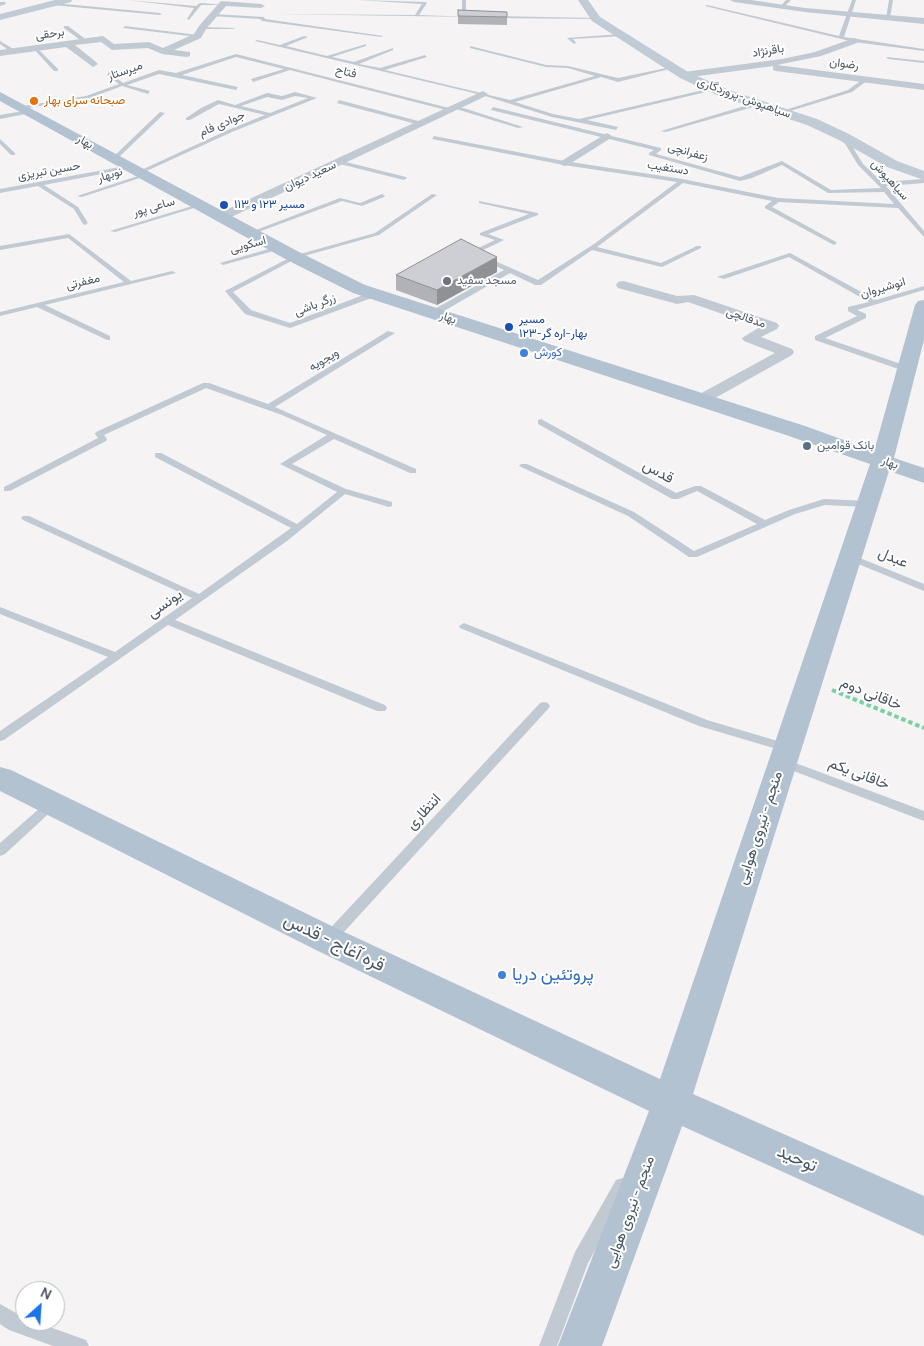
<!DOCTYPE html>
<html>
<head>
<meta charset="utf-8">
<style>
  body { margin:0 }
  #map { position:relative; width:924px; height:1346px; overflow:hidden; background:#f5f3f3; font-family:Manrope,sans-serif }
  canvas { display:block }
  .north { position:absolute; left:15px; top:1281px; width:50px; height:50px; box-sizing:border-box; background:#fff; border:1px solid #b7bbc0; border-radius:50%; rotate:26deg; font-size:14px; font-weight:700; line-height:20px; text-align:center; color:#4a5661 }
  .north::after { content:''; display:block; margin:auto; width:18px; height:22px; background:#1a73e8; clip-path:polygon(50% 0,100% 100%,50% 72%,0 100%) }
</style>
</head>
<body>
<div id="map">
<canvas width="924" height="1346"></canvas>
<div class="north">N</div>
</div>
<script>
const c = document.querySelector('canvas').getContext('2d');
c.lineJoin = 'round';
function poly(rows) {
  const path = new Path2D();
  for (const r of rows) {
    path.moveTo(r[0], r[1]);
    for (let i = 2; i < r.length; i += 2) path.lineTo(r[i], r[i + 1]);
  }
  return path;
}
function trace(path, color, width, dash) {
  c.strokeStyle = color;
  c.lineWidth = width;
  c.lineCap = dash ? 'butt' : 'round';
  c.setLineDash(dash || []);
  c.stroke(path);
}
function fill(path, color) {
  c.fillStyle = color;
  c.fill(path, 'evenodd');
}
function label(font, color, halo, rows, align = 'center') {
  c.font = font + ' Manrope,Vazirmatn,sans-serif';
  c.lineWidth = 4;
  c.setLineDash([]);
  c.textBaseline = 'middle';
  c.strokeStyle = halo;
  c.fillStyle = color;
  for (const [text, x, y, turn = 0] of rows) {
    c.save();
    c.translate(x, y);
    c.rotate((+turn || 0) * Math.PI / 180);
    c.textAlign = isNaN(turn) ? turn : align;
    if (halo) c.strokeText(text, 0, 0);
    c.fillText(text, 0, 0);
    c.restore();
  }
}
trace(poly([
  [832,690,924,728]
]), '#7ad0a6', 4, [4.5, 3]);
fill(poly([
  [127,0,196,6,200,3,225,5,201,5,189,20,187,19,194,8,127,0],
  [357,0,425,2,427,3,419,15,474,17,274,14,415,15,422,4,357,0],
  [462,0,466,0,466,11,462,10,462,0],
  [786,0,791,0,783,8,779,8,786,0],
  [852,0,856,0,844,37,924,49,924,51,854,42,705,6,707,5,839,36,852,0],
  [889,0,893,0,890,18,888,19,886,18,889,0],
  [54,3,160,13,162,14,160,15,52,5,54,3],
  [213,14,264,17,265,19,383,36,381,37,262,21,260,19,211,16,213,14],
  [493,16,596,18,598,19,491,18,493,16],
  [64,26,68,26,88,41,88,43,84,43,64,28,64,26],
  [125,26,198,35,200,36,198,37,123,28,125,26],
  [202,27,233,28,235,29,200,29,202,27],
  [621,34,623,36,573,39,576,43,574,44,567,38,621,34],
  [304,36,308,37,286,46,327,56,366,44,366,46,332,57,354,62,393,48,393,50,359,64,380,68,425,55,427,57,385,70,510,100,595,76,568,68,546,67,470,48,470,46,546,65,568,66,618,78,671,67,673,68,618,82,601,77,515,102,553,114,579,119,716,87,719,89,587,120,618,127,616,130,552,117,482,95,255,41,257,40,280,45,304,36],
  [0,41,15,50,15,52,11,52,0,44,0,41],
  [32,47,36,47,58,69,58,71,54,71,32,47],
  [236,54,453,109,450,111,290,70,253,82,251,79,284,69,236,57,182,75,238,87,236,90,159,74,127,85,150,91,148,94,122,86,87,99,20,109,17,107,86,96,119,84,107,75,109,72,123,83,159,70,176,73,236,54],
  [886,57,924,61,924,63,888,59,886,57],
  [863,79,868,80,852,92,784,113,779,112,848,90,863,79],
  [295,92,317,98,232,132,142,173,137,172,228,130,265,115,219,104,190,120,186,120,186,118,201,108,218,100,235,105,267,93,282,96,295,92],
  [295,96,308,98,270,113,241,106,267,97,282,100,295,96],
  [339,100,422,122,423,123,420,125,337,103,339,100],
  [758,102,760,105,666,132,661,131,758,102],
  [453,106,457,106,523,127,518,128,453,108,453,106],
  [493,107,661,148,661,150,656,154,740,177,782,161,831,190,881,188,858,165,841,137,846,136,863,164,882,182,924,179,924,183,886,186,924,231,924,237,898,208,779,202,772,207,836,242,837,243,834,245,765,208,765,206,772,201,683,183,597,247,661,263,697,246,701,246,701,248,662,267,592,250,541,285,535,285,510,273,437,315,431,315,431,311,504,270,468,253,495,240,480,235,480,233,529,214,479,203,479,201,538,213,538,215,488,234,504,240,477,253,538,280,594,244,677,182,564,165,432,139,434,136,564,161,682,179,778,198,894,204,884,192,828,193,782,165,752,178,740,181,649,155,649,153,654,150,491,110,493,107],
  [29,110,31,113,0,119,0,115,29,110],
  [160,112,165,113,117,159,113,159,113,157,160,112],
  [0,139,15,153,15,155,11,155,0,144,0,139],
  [338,160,406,177,407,178,404,180,336,163,335,162,338,160],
  [131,165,134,167,133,168,44,185,78,207,88,223,85,225,83,224,74,209,38,186,0,193,0,189,131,165],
  [144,174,149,175,82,197,77,196,144,174],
  [382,194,385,196,384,197,362,206,342,201,253,234,248,233,340,198,360,203,382,194],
  [432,194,437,195,379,235,297,258,233,292,251,310,290,323,371,292,377,292,377,296,290,328,245,314,225,291,293,256,375,233,432,194],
  [199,204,204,205,115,232,110,231,199,204],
  [69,234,131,281,172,271,176,273,45,305,110,336,110,340,107,340,37,307,0,316,0,312,124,282,68,238,0,250,0,246,69,234],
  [279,246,282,248,281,249,223,265,220,263,279,246],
  [790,253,876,300,924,286,924,290,857,310,866,314,866,318,825,338,910,367,910,371,904,371,815,340,815,336,857,316,848,311,848,307,869,302,789,257,724,279,717,277,790,253],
  [388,331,395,333,275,407,416,469,416,473,410,473,334,439,292,464,346,489,392,502,392,506,389,507,345,494,287,541,175,620,385,705,387,708,385,711,377,711,168,625,4,740,0,741,0,731,108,657,0,614,0,607,115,652,192,598,23,520,21,518,23,516,29,516,199,594,291,528,155,457,155,453,161,453,297,524,337,492,280,464,327,435,282,415,206,388,104,435,107,439,106,441,10,491,4,491,4,487,98,438,95,434,96,432,203,383,209,383,268,404,388,331],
  [541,419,676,493,695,486,701,486,765,520,789,510,824,499,867,501,872,504,867,507,825,505,795,514,697,557,689,557,628,516,519,466,521,464,527,464,634,512,694,551,757,524,697,491,678,499,672,499,538,424,538,420,541,419],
  [850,554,924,584,924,591,846,559,845,557,850,554],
  [464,623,707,720,791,745,793,748,791,751,787,752,699,726,460,628,459,626,464,623],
  [544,702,548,703,550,706,548,709,333,944,328,946,323,944,321,940,323,936,540,703,544,702],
  [782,758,924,811,924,821,778,765,776,762,778,759,782,758],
  [52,799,56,801,58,804,56,807,5,854,0,856,0,843,48,801,52,799],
  [622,1178,628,1180,630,1186,588,1263,557,1346,539,1346,575,1252,616,1180,622,1178],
  [0,1304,25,1318,25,1321,33,1321,86,1340,89,1346,53,1346,9,1330,0,1324,0,1304]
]), '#c1cad2');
fill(poly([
  [730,0,751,0,805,8,924,18,924,24,805,12,734,2,730,0],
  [221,1,261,4,265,6,261,8,226,6,206,29,201,38,174,50,190,52,190,56,187,57,162,54,148,48,112,50,101,42,75,45,96,62,98,64,93,67,66,47,0,56,0,50,103,36,114,44,149,42,163,48,194,34,199,26,221,1],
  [0,2,5,2,6,4,0,6,0,2],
  [854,38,857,39,857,43,821,56,777,65,924,84,924,90,776,71,773,70,773,66,684,78,679,75,684,72,782,59,815,52,854,38],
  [483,91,488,94,486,96,225,220,221,221,215,217,217,214,483,91],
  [607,133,612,136,611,138,568,165,564,166,558,163,607,133],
  [623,281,677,296,694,295,777,323,779,326,777,329,761,337,792,349,794,352,792,355,708,402,696,402,694,399,696,396,775,353,744,341,742,338,760,327,688,302,677,304,618,288,616,285,618,282,623,281]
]), '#c1cad2');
fill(poly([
  [55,0,72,0,71,2,0,20,0,14,55,0],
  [578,0,588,0,600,17,688,72,729,90,817,119,849,134,897,161,924,171,924,180,887,167,839,140,807,125,719,96,680,78,592,21,578,0]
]), '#c1cbd6');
fill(poly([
  [0,92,301,253,365,285,805,426,874,451,915,305,918,301,924,300,924,340,894,458,924,468,924,483,889,471,693,1094,924,1196,924,1236,682,1126,602,1346,558,1346,649,1111,316,950,0,791,0,767,11,770,340,930,660,1079,870,464,789,436,353,293,289,261,0,101,0,92]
]), '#b3c2d1');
fill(poly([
  [458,10,507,12,507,25,458,24],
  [497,272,437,305,396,290,396,275]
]), '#b0b2b7');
fill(poly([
  [497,257,497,272,437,305,437,290]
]), '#909195');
const building = poly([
  [458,10,507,12,507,17,458,16,458,10],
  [461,239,497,257,437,290,396,275,461,239]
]);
fill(building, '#cdcfd5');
trace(building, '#909195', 1);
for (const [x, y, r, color] of [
  [34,101,5,"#e8710a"],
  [224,205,5,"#1a4fb4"],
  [447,281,5,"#6b7280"],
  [509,327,5,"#1a4fb4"],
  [524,353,5,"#3f7fe0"],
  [807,446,5,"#5c6f8a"],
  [502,975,5,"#3f7fe0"]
]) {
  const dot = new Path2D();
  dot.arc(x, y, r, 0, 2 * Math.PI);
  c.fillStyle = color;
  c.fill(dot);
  trace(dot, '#fff', 2);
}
label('12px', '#4a5661', '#fff', [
  ["برحقی",50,34,-8],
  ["باقرنژاد",768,51,-9],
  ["رضوان",844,64,7],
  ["میرستار",125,71,-19],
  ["فتاح",346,72,14],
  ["سیاهپوش-پروردگاری",744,98,20],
  ["جوادی فام",222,124,-23],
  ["بهار",85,142,29],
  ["زعفرانچی",688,152,16],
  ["دستغیب",668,168,9],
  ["حسین تبریزی",49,171,-10],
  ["نوبهار",110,175,-17],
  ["سعید دیوان",310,176,-25],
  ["سیاهپوش",890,180,48],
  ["ساعی پور",154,207,-16],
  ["اسکویی",248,245,-15],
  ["مغفرتی",83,282,-13],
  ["انوشیروان",883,288,-16],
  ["زرگر باشی",315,305,-21],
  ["بهار",448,318,18],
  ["مدقالچی",746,318,19],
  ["ویجویه",324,360,-31],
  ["بهار",890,463,20]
]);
label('12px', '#c56008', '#fff', [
  ["صبحانه سرای بهار",44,101]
], 'left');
label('12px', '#164399', '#fff', [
  ["مسیر ۱۲۳ و ۱۱۳",234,205],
  ["مسیر",519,320],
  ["۱۲۳-بهار-اره گر",519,334]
], 'left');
label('12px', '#5b616d', '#fff', [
  ["مسجد سفید",457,281]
], 'left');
label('12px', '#366cbe', '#fff', [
  ["کورش",534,353]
], 'left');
label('12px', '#4e5e75', '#fff', [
  ["بانک قوامین",817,446]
], 'left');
label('15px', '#4a5661', '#fff', [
  ["قدس",658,472,29],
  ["عبدل",893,558,23],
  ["یونسی",165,604,-35],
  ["خاقانی دوم",871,694,22],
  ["خاقانی یکم",859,774,21],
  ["انتظاری",424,812,-47],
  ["منجم - نیروی هوایی",760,828,-72],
  ["منجم - نیروی هوایی",630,1212,-70]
]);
label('18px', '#4a5661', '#fff', [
  ["قره آغاج - قدس",334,943,26],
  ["توحید",797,1159,24]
]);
label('18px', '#366cbe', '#fff', [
  ["پروتئین دریا",512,975]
], 'left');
</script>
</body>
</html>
